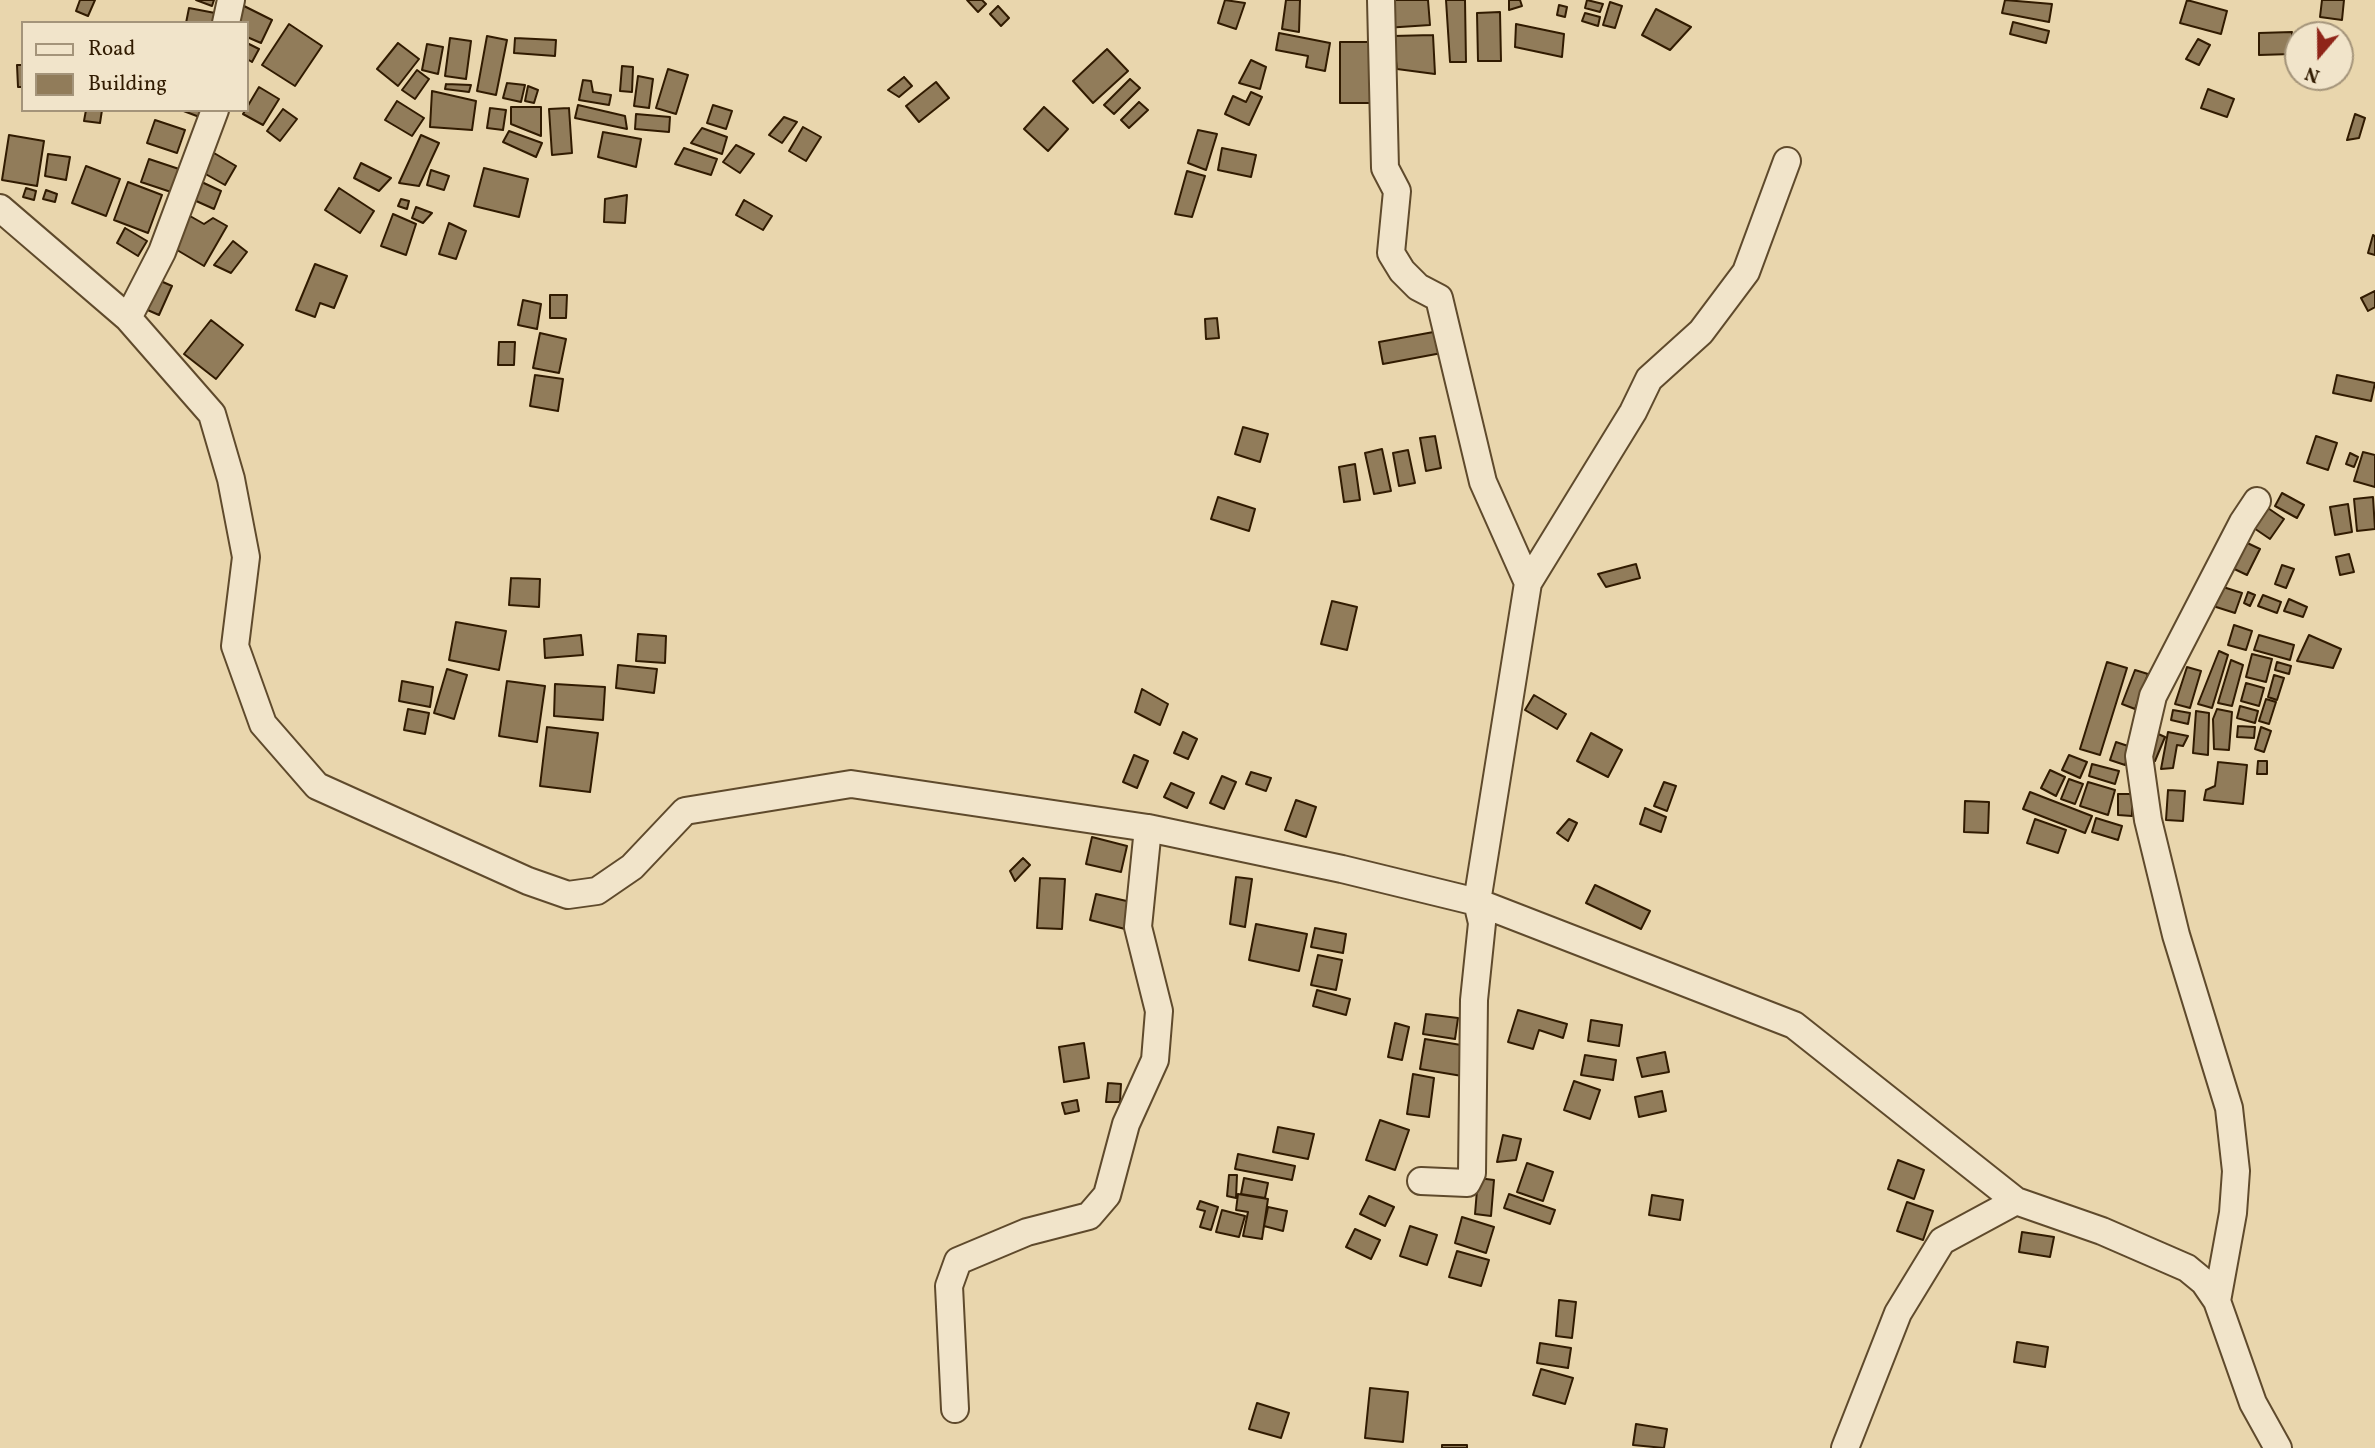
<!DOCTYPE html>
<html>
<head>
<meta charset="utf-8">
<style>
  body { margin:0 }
  #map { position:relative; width:2375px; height:1448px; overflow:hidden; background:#e9d6ad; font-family:Vollkorn,serif }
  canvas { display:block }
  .legend { position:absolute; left:21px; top:21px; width:228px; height:91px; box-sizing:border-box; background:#f1e4ca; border:2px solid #a4947a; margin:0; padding:9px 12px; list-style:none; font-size:21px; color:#311b01 }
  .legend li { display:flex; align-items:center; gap:14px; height:35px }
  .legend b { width:35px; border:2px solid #a4947a }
  .north { position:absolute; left:2284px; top:21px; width:70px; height:70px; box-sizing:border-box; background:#f1e4ca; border:2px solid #a4947a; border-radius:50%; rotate:200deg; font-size:19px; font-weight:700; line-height:28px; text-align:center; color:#311b01 }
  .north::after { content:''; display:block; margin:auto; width:24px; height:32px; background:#8f2418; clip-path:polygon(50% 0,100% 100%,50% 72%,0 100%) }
</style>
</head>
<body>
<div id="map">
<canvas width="2375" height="1448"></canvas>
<ul class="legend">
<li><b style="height:9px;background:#f1e4ca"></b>Road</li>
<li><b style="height:19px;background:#917c5a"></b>Building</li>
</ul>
<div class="north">N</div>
</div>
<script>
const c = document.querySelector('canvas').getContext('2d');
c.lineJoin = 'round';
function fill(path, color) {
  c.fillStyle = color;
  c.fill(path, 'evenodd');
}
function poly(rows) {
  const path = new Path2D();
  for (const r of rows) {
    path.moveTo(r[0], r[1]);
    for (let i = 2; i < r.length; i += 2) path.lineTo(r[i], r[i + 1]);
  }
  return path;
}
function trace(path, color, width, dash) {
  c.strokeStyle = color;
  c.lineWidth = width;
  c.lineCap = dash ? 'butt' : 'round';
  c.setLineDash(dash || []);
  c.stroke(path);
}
const building = poly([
  [80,0,95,0,88,16,76,11,80,0],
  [196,0,214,0,212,6,196,0],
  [967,0,982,0,986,4,978,12,967,0],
  [1225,0,1245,3,1236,29,1218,23,1225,0],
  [1286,0,1300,0,1299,32,1282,29,1286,0],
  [1383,0,1428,0,1430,25,1385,28,1383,0],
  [1446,0,1465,0,1466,62,1450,62,1446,0],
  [1509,0,1520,0,1522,6,1509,10,1509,0],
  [1587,0,1603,4,1600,12,1585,8,1587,0],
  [2005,0,2052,4,2049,22,2002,13,2005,0],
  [2187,0,2227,11,2221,34,2180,23,2187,0],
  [2322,0,2344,0,2342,20,2320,17,2322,0],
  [1610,2,1622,6,1615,28,1603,25,1610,2],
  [242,5,272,20,261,43,247,37,247,23,234,23,242,5],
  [1559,5,1567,7,1565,17,1557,15,1559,5],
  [998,6,1009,18,1001,26,990,14,998,6],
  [189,8,215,13,213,23,186,23,189,8],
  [1656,9,1691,27,1670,50,1642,35,1656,9],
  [1500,12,1501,61,1478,61,1477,13,1500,12],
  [1585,13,1600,17,1598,26,1582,21,1585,13],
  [2013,22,2049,31,2046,43,2010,34,2013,22],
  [289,24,322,46,295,86,262,65,289,24],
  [1516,24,1564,34,1562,57,1515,47,1516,24],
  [2292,32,2292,54,2259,55,2259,33,2292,32],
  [1279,33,1330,43,1325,71,1306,67,1308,56,1276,50,1279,33],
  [1433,35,1435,74,1397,69,1393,36,1433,35],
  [487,36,507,40,496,95,477,91,487,36],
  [450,38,471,41,466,79,445,76,450,38],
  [515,38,556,40,555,56,514,53,515,38],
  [2198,39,2210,45,2199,65,2186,59,2198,39],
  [1340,42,1380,42,1380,103,1340,103,1340,42],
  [247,43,259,49,252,62,247,59,247,43],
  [398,43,419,59,398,86,377,69,398,43],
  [427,44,443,47,438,74,422,70,427,44],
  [1107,49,1128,71,1093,103,1073,81,1107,49],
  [1251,60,1266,67,1260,89,1239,83,1251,60],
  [17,65,23,65,23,87,18,87,17,65],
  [622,66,633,67,632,92,620,91,622,66],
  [668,69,688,75,676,114,656,108,668,69],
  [417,70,429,79,415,99,402,90,417,70],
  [638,76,653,79,649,108,634,106,638,76],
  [904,77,912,86,899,97,888,90,904,77],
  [1130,79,1140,88,1114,114,1104,105,1130,79],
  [583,80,591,81,593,92,611,95,609,105,579,100,583,80],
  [936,82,949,98,919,122,906,106,936,82],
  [507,83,525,85,521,102,503,98,507,83],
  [446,84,471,85,469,92,445,89,446,84],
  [528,86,538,90,534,103,525,101,528,86],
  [259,87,279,99,263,125,243,114,259,87],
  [2208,89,2234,99,2227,117,2201,108,2208,89],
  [432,91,476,101,472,130,430,127,432,91],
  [1251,92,1262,97,1249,125,1225,114,1233,96,1246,102,1251,92],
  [397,101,424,118,412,136,385,120,397,101],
  [1139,102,1148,110,1129,128,1121,120,1139,102],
  [578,105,625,116,627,129,575,118,578,105],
  [713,105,732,111,726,129,707,123,713,105],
  [511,107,541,107,541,136,511,124,511,107],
  [1044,107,1068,129,1048,151,1024,129,1044,107],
  [490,108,506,110,503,130,487,128,490,108],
  [569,108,572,153,552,155,549,109,569,108],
  [283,109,297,119,280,141,267,131,283,109],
  [86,110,102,110,100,123,84,121,86,110],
  [181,110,204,110,202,118,181,110],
  [636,114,670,117,669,132,635,129,636,114],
  [2355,114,2365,118,2359,138,2347,140,2355,114],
  [784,117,797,122,782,143,769,135,784,117],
  [155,120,185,130,177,153,147,143,155,120],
  [803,127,821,137,806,161,789,151,803,127],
  [702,128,727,137,722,154,691,143,702,128],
  [1198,130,1217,134,1206,170,1188,163,1198,130],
  [509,131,542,143,536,157,503,142,509,131],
  [603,132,641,139,636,167,598,157,603,132],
  [9,135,44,141,37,186,2,180,9,135],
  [421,135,439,143,419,186,399,183,421,135],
  [736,145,754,154,740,173,723,162,736,145],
  [684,148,717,159,711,175,675,164,684,148],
  [1222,148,1256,155,1251,177,1218,170,1222,148],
  [214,153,236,166,225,185,202,172,214,153],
  [48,154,70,157,66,180,45,176,48,154],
  [149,159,179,169,171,192,141,182,149,159],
  [361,163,391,178,379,191,354,178,361,163],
  [86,166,120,179,106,216,72,203,86,166],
  [484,168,528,179,519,217,474,206,484,168],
  [431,170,449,176,444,190,427,185,431,170],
  [1187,171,1205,176,1192,217,1175,214,1187,171],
  [193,178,221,191,214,209,185,196,193,178],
  [128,182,162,195,148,233,114,220,128,182],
  [26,188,36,191,34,200,23,197,26,188],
  [339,188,374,211,360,233,325,210,339,188],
  [46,190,57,194,55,202,43,199,46,190],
  [627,195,625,223,604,222,605,199,627,195],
  [401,199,409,201,407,209,398,206,401,199],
  [744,200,772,216,763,230,736,215,744,200],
  [416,207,432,213,423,223,412,218,416,207],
  [393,214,416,224,406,255,381,246,393,214],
  [190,216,204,224,213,218,227,226,204,266,172,247,190,216],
  [449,223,466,231,456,259,439,254,449,223],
  [125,228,147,241,138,256,117,243,125,228],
  [2373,235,2375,236,2375,255,2368,253,2373,235],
  [233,241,247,252,231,273,214,265,233,241],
  [315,264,347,276,334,308,320,303,315,317,296,310,315,264],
  [156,279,172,286,159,315,143,308,156,279],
  [2375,291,2375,307,2368,311,2361,298,2375,291],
  [550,295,567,295,566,318,550,318,550,295],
  [523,300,541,304,537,329,518,325,523,300],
  [1217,318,1219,338,1206,339,1205,319,1217,318],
  [211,320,243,345,216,379,184,354,211,320],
  [1439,331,1447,352,1383,364,1379,342,1439,331],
  [540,333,566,339,559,373,533,368,540,333],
  [499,342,515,342,514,365,498,365,499,342],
  [535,375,563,379,558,411,530,406,535,375],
  [2337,375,2375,383,2371,401,2333,393,2337,375],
  [1243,427,1268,434,1260,462,1235,454,1243,427],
  [1435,436,1441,468,1426,471,1420,438,1435,436],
  [2316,436,2337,443,2328,470,2307,463,2316,436],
  [1382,449,1391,491,1374,494,1365,453,1382,449],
  [1408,450,1415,483,1399,486,1393,453,1408,450],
  [2363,452,2375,455,2375,487,2354,481,2363,452],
  [2350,453,2358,457,2354,467,2346,464,2350,453],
  [1355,464,1360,500,1344,502,1339,467,1355,464],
  [2282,493,2304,505,2297,518,2275,506,2282,493],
  [1218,497,1255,509,1249,531,1211,519,1218,497],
  [2373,497,2375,529,2357,531,2354,499,2373,497],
  [2262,504,2284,519,2270,539,2248,524,2262,504],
  [2348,504,2352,532,2335,535,2330,507,2348,504],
  [2241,540,2260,549,2247,575,2228,566,2241,540],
  [2349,554,2354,572,2340,575,2336,557,2349,554],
  [1636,564,1640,578,1606,587,1598,574,1636,564],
  [2282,565,2294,569,2286,588,2275,584,2282,565],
  [511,578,540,579,539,607,509,605,511,578],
  [2220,586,2242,593,2235,613,2213,606,2220,586],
  [2248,592,2255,595,2250,606,2244,603,2248,592],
  [2263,595,2281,602,2277,613,2258,606,2263,595],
  [2289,599,2307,607,2303,617,2284,611,2289,599],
  [1332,601,1357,607,1347,650,1321,644,1332,601],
  [456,622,506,631,499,670,449,660,456,622],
  [2234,625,2252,631,2246,650,2228,645,2234,625],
  [638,634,666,636,665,663,636,661,638,634],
  [581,635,583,655,545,658,544,639,581,635],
  [2259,635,2294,645,2290,660,2254,650,2259,635],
  [2309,635,2341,649,2333,668,2297,661,2309,635],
  [2219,651,2228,655,2212,708,2198,704,2219,651],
  [2252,654,2272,659,2266,682,2246,677,2252,654],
  [2231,660,2243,665,2232,706,2218,703,2231,660],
  [2107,662,2127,668,2100,755,2080,749,2107,662],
  [2277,662,2291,666,2289,674,2275,670,2277,662],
  [618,665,657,669,654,693,616,688,618,665],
  [2187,667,2201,671,2190,708,2175,704,2187,667],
  [447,669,467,675,454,719,434,713,447,669],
  [2135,670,2148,674,2135,709,2122,704,2135,670],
  [2274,675,2284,678,2277,700,2268,697,2274,675],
  [402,681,433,687,430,707,399,701,402,681],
  [507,681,545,686,537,742,499,736,507,681],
  [2246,683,2264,688,2259,706,2241,701,2246,683],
  [555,684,605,687,603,720,554,716,555,684],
  [1142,689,1168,704,1160,725,1135,712,1142,689],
  [1534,695,1566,714,1557,729,1525,710,1534,695],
  [2266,699,2276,702,2269,724,2259,721,2266,699],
  [2240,706,2258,711,2255,723,2237,718,2240,706],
  [408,709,429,713,425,734,404,730,408,709],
  [2217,709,2232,712,2229,750,2214,749,2213,719,2217,709],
  [2173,710,2190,713,2188,724,2171,720,2173,710],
  [2196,711,2209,713,2208,755,2193,753,2196,711],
  [2238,726,2255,727,2254,738,2237,737,2238,726],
  [547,727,598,733,590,792,540,786,547,727],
  [2261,727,2271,731,2264,752,2255,749,2261,727],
  [1183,732,1197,739,1188,759,1174,753,1183,732],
  [2168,732,2188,736,2183,746,2177,745,2173,768,2161,769,2168,732],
  [1591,733,1622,750,1608,777,1577,761,1591,733],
  [2156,733,2165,737,2155,761,2146,757,2156,733],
  [2116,742,2131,747,2125,765,2110,760,2116,742],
  [1134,755,1148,761,1137,788,1123,782,1134,755],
  [2069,755,2087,762,2080,778,2062,770,2069,755],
  [2258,761,2267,761,2267,774,2257,774,2258,761],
  [2218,762,2247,765,2243,804,2204,800,2206,790,2215,786,2218,762],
  [2092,764,2119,771,2115,784,2089,776,2092,764],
  [2050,770,2065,777,2056,796,2041,788,2050,770],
  [1251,772,1271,778,1266,791,1246,784,1251,772],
  [1222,776,1236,782,1224,809,1210,803,1222,776],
  [2069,779,2083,784,2075,804,2061,799,2069,779],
  [1664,782,1676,786,1667,811,1654,806,1664,782],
  [2088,782,2115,790,2108,815,2080,806,2088,782],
  [1171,783,1194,793,1187,808,1164,797,1171,783],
  [2168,790,2185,791,2183,821,2166,820,2168,790],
  [2030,792,2092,816,2085,833,2023,809,2030,792],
  [2118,794,2132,794,2132,816,2118,815,2118,794],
  [1296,800,1316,807,1306,837,1285,830,1296,800],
  [1965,801,1989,802,1988,833,1964,832,1965,801],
  [1645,808,1666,817,1661,832,1640,824,1645,808],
  [2096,818,2122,826,2118,840,2092,832,2096,818],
  [1569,819,1577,823,1568,841,1557,833,1569,819],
  [2035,819,2066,830,2058,853,2027,843,2035,819],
  [1092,837,1127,846,1121,872,1086,864,1092,837],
  [1023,858,1030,865,1015,881,1010,871,1023,858],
  [1236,877,1252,879,1245,927,1230,924,1236,877],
  [1040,878,1065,879,1062,929,1037,928,1040,878],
  [1595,885,1650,911,1641,929,1586,903,1595,885],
  [1096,894,1131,902,1125,929,1090,920,1096,894],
  [1256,924,1307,934,1299,971,1249,960,1256,924],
  [1315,928,1346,934,1343,953,1311,947,1315,928],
  [1318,955,1342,960,1336,990,1311,985,1318,955],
  [1317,990,1350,999,1346,1015,1313,1006,1317,990],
  [1518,1010,1567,1024,1563,1038,1539,1030,1533,1049,1508,1042,1518,1010],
  [1426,1014,1458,1018,1455,1039,1423,1034,1426,1014],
  [1591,1020,1622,1025,1619,1046,1588,1041,1591,1020],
  [1395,1023,1409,1027,1402,1060,1388,1057,1395,1023],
  [1425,1039,1467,1046,1462,1076,1420,1069,1425,1039],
  [1084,1043,1089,1078,1064,1082,1059,1047,1084,1043],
  [1665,1052,1669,1072,1642,1077,1637,1058,1665,1052],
  [1585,1055,1616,1060,1613,1080,1581,1075,1585,1055],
  [1413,1074,1434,1078,1429,1117,1407,1114,1413,1074],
  [1574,1081,1600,1090,1590,1119,1564,1110,1574,1081],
  [1108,1083,1121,1084,1120,1102,1106,1102,1108,1083],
  [1662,1091,1666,1111,1639,1117,1635,1097,1662,1091],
  [1077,1100,1079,1111,1065,1114,1062,1103,1077,1100],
  [1380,1120,1409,1130,1395,1170,1366,1160,1380,1120],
  [1278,1127,1314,1134,1308,1159,1273,1152,1278,1127],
  [1503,1135,1521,1139,1516,1160,1497,1162,1503,1135],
  [1238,1154,1295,1166,1292,1180,1235,1169,1238,1154],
  [1898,1160,1924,1170,1914,1199,1888,1189,1898,1160],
  [1527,1163,1553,1172,1543,1201,1517,1192,1527,1163],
  [1229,1175,1237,1175,1236,1198,1227,1196,1229,1175],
  [1244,1178,1268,1183,1265,1198,1241,1194,1244,1178],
  [1478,1178,1494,1180,1491,1216,1475,1214,1478,1178],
  [1238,1194,1268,1199,1262,1239,1243,1236,1248,1212,1236,1210,1238,1194],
  [1509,1194,1555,1210,1550,1224,1504,1208,1509,1194],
  [1652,1195,1683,1200,1680,1220,1649,1215,1652,1195],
  [1369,1196,1394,1207,1385,1226,1360,1214,1369,1196],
  [1200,1201,1218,1207,1211,1230,1200,1227,1205,1211,1197,1209,1200,1201],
  [1907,1202,1933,1211,1923,1240,1897,1231,1907,1202],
  [1268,1207,1287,1211,1283,1231,1264,1226,1268,1207],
  [1222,1210,1245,1216,1239,1237,1216,1232,1222,1210],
  [1462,1217,1494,1227,1486,1253,1455,1243,1462,1217],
  [1410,1226,1437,1235,1427,1265,1400,1256,1410,1226],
  [1355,1229,1380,1240,1371,1259,1346,1247,1355,1229],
  [2022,1232,2054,1237,2050,1257,2019,1252,2022,1232],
  [1457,1251,1489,1260,1481,1286,1449,1277,1457,1251],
  [1559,1300,1576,1302,1572,1338,1556,1336,1559,1300],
  [2017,1342,2048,1347,2045,1367,2014,1362,2017,1342],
  [1540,1343,1571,1348,1568,1368,1537,1363,1540,1343],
  [1541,1369,1573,1378,1565,1404,1533,1395,1541,1369],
  [1370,1388,1408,1392,1403,1442,1365,1438,1370,1388],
  [1257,1403,1289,1413,1281,1438,1249,1429,1257,1403],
  [1636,1424,1667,1429,1664,1448,1633,1445,1636,1424],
  [1442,1445,1467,1445,1467,1448,1442,1448,1442,1445]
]);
fill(building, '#917c5a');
trace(building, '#311b01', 2);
const minor = poly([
  [1381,0,1385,168,1397,191,1391,253,1402,271,1418,287,1439,298,1483,482,1528,583,1477,902,1482,923,1474,1000,1472,1173,1467,1183,1421,1181],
  [226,23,231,0],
  [0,208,128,318,212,414,231,479,246,557,235,646,263,724,317,786,528,881,568,895,597,891,632,867,685,811,851,784,1148,828,1342,869,1477,902,1794,1025,2016,1201,2102,1231,2187,1268,2204,1282,2217,1301,2253,1403,2278,1448],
  [128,318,162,252,215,110],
  [1528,583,1633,412,1649,379,1701,332,1746,272,1787,161],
  [2217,1301,2233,1213,2236,1171,2229,1108,2176,935,2148,820,2139,756,2153,696,2243,522,2257,501],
  [955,1409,949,1286,958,1261,1027,1232,1089,1216,1107,1195,1126,1124,1155,1060,1159,1011,1138,927,1148,828],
  [1845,1448,1898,1313,1942,1241,2016,1201]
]);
trace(minor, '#5f4a2c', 30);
trace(minor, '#f1e4ca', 26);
</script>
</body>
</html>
